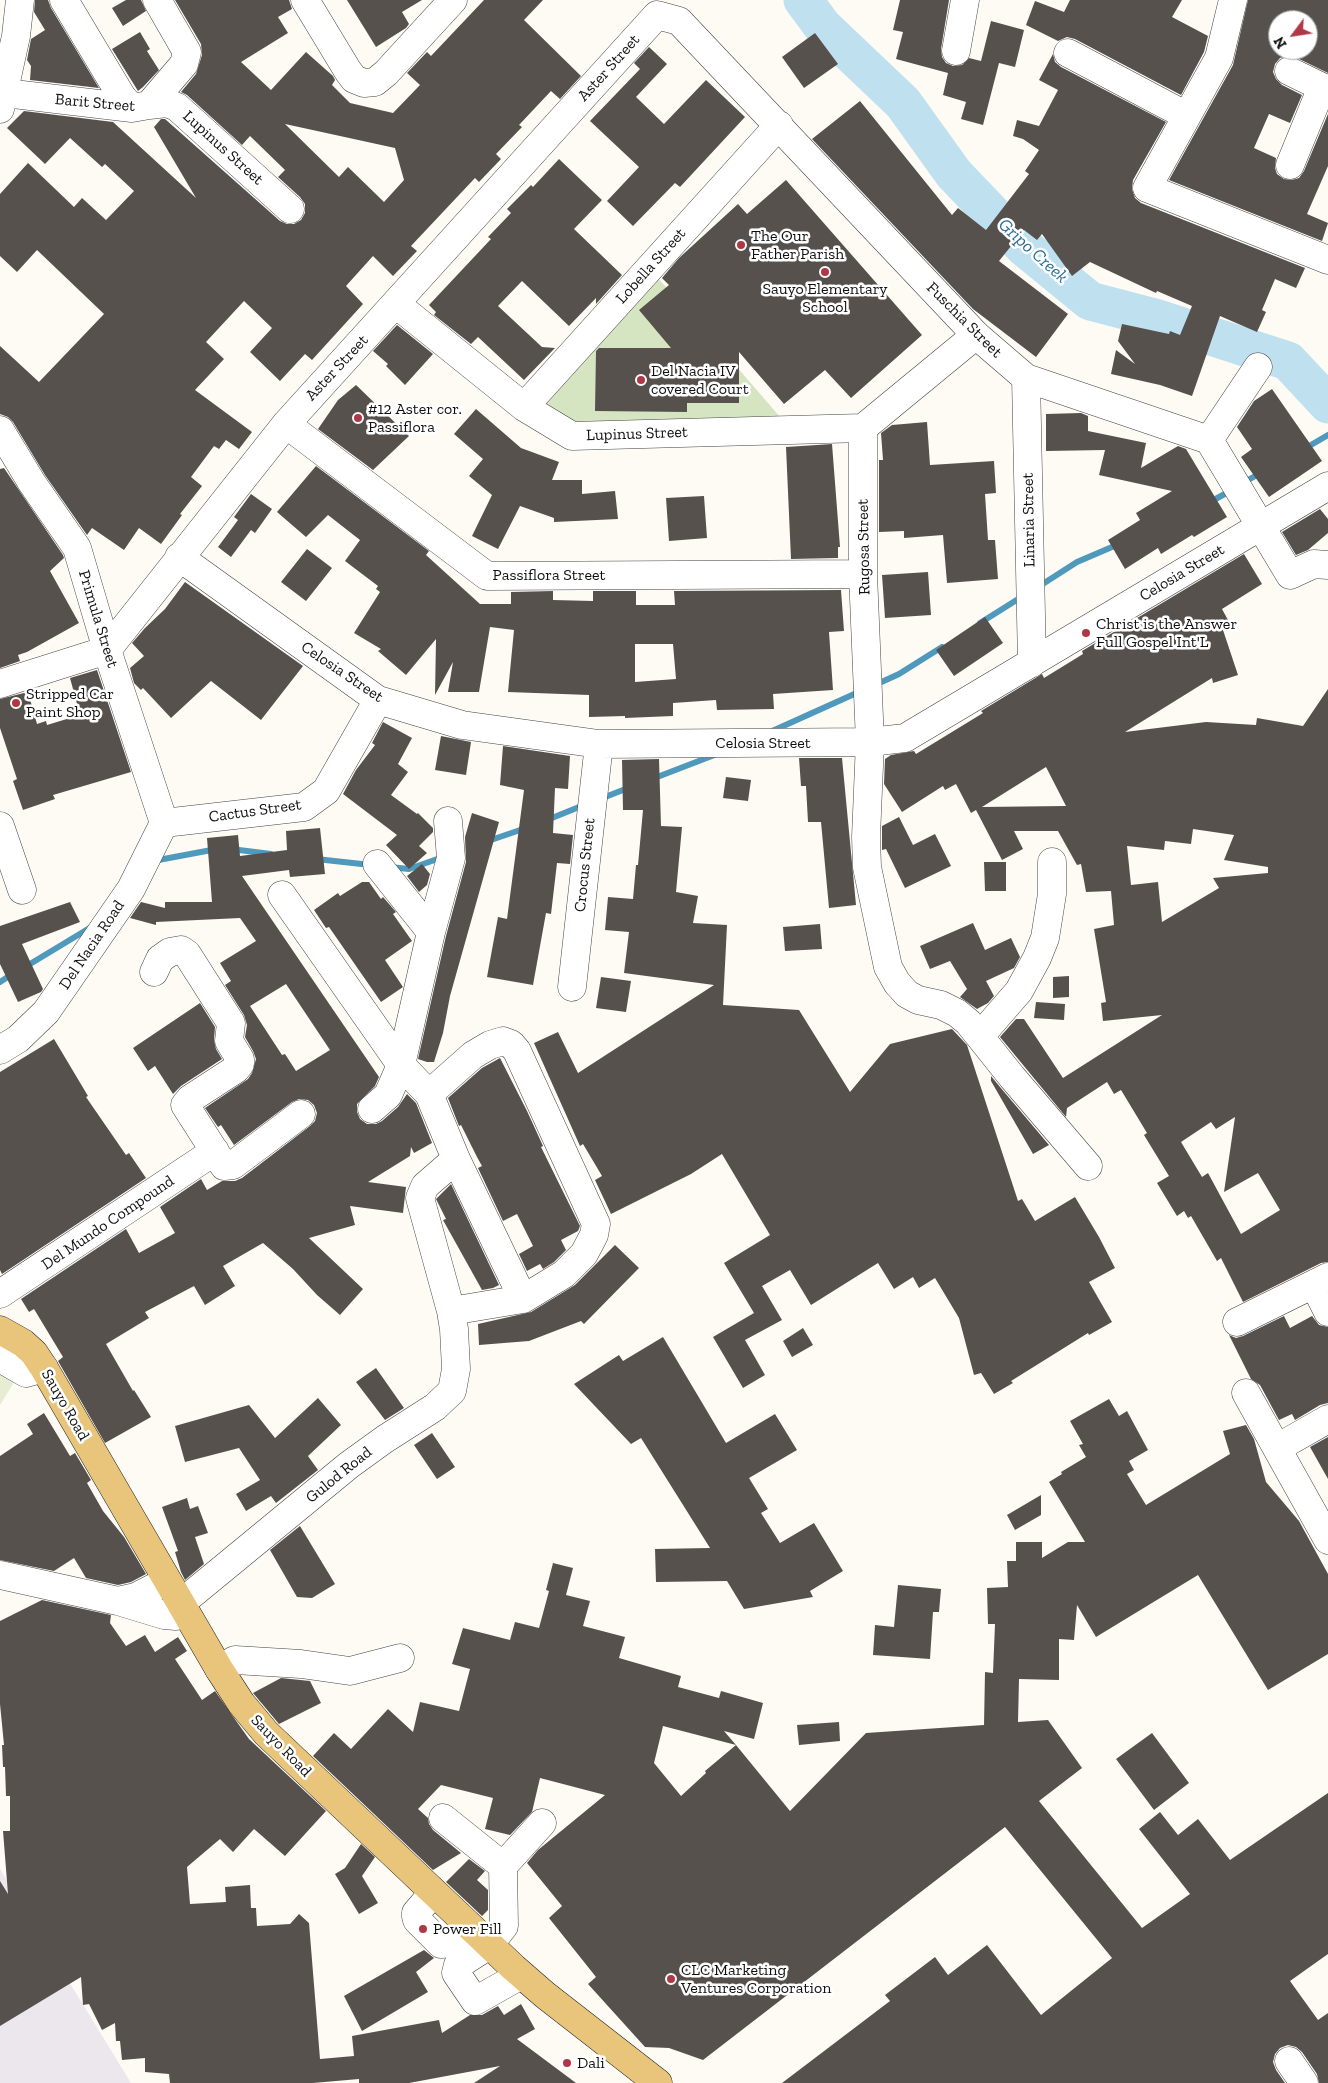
<!DOCTYPE html>
<html>
<head>
<meta charset="utf-8">
<style>
  body { margin:0 }
  #map { position:relative; width:1328px; height:2083px; overflow:hidden; background:#fefbf5; font-family:"Zilla Slab",serif }
  canvas { display:block }
  .north { position:absolute; left:1268px; top:10px; width:50px; height:50px; box-sizing:border-box; background:#fff; border:1px solid #9f9f9f; border-radius:50%; rotate:239deg; font-size:14px; font-weight:700; line-height:20px; text-align:center; color:#101010 }
  .north::after { content:''; display:block; margin:auto; width:18px; height:22px; background:#b03846; clip-path:polygon(50% 0,100% 100%,50% 72%,0 100%) }
</style>
</head>
<body>
<div id="map">
<canvas width="1328" height="2083"></canvas>
<div class="north">N</div>
</div>
<script>
const c = document.querySelector('canvas').getContext('2d');
c.lineJoin = 'round';
function fill(path, color) {
  c.fillStyle = color;
  c.fill(path, 'evenodd');
}
function poly(rows) {
  const path = new Path2D();
  for (const r of rows) {
    path.moveTo(r[0], r[1]);
    for (let i = 2; i < r.length; i += 2) path.lineTo(r[i], r[i + 1]);
  }
  return path;
}
function trace(path, color, width, dash) {
  c.strokeStyle = color;
  c.lineWidth = width;
  c.lineCap = dash ? 'butt' : 'round';
  c.setLineDash(dash || []);
  c.stroke(path);
}
function label(font, color, halo, rows, align = 'center') {
  c.font = font + ' "Zilla Slab",serif';
  c.lineWidth = 5;
  c.setLineDash([]);
  c.textBaseline = 'middle';
  c.strokeStyle = halo;
  c.fillStyle = color;
  for (const [text, x, y, turn = 0] of rows) {
    c.save();
    c.translate(x, y);
    c.rotate((+turn || 0) * Math.PI / 180);
    c.textAlign = isNaN(turn) ? turn : align;
    if (halo) c.strokeText(text, 0, 0);
    c.fillText(text, 0, 0);
    c.restore();
  }
}
fill(poly([
  [0,1869,131,2083,0,2083]
]), '#ece6ed');
fill(poly([
  [655,275,705,330,787,425,572,431,532,404]
]), '#d6e5c1');
fill(poly([
  [0,1365,18,1376,0,1405]
]), '#e6edd2');
trace(poly([
  [1304,449,1328,435],
  [1243,483,1262,472],
  [1210,502,1232,490],
  [1038,587,1077,562,1119,544],
  [980,623,1023,596],
  [875,685,899,674,942,647],
  [770,732,861,691],
  [652,779,717,754],
  [600,799,628,788],
  [547,820,584,805],
  [488,841,526,828],
  [231,849,271,854],
  [316,859,371,865],
  [153,861,217,849],
  [390,867,409,869,443,857],
  [25,967,93,926],
  [0,982,14,973]
]), '#4f99bd', 6);
trace(poly([
  [803,0,823,27,903,103,954,174,1024,247,1090,301,1155,318,1288,361,1328,404]
]), '#bfe1ef', 39);
fill(poly([
  [35,0,48,0,51,8,99,88,30,80,31,66,27,60,31,39,45,30,34,12],
  [126,0,141,0,146,11,123,26,112,8],
  [175,0,289,0,292,9,278,17,288,33,241,62,271,90,306,52,333,76,335,80,332,85,350,103,393,113,420,85,407,73,427,52,431,56,484,0,543,0,524,20,581,76,560,99,551,91,519,125,522,127,496,154,501,159,479,182,475,178,411,246,417,251,393,276,373,256,346,286,363,304,312,360,305,354,280,381,250,352,272,328,244,301,206,342,224,359,195,390,252,432,239,449,226,440,219,449,214,446,191,477,202,486,180,514,182,515,161,544,139,528,124,550,92,528,87,535,45,475,13,422,8,417,0,414,0,346,39,382,104,314,37,250,17,272,0,256,0,194,28,163,74,207,82,198,106,220,134,191,105,164,102,167,70,138,45,164,7,128,24,111,113,122,196,198,154,127,161,119,165,119,280,221,287,224,294,224,301,220,305,213,305,204,300,197,278,177,285,170,250,136,242,145,187,95,181,92,196,74,202,55,201,44],
  [285,124,395,148,404,180,384,202,348,167,339,177],
  [347,0,422,0,402,12,409,24,406,28,376,47],
  [900,0,949,0,941,49,942,57,946,63,953,66,962,65,969,58,981,61,991,21,1024,30,1015,67,999,63,983,125,961,119,966,102,943,95,948,73,896,59,903,32,893,30],
  [1070,0,1182,0,1172,17,1208,36,1204,52,1181,95,1075,39,1067,37,1058,41,1026,25,1035,1,1064,12],
  [1248,0,1328,0,1328,73,1295,57,1287,56,1280,58,1275,64,1273,72,1276,79,1282,85,1302,95,1290,123,1269,114,1254,148,1276,158,1275,168,1277,174,1284,179,1292,180,1299,178,1304,171,1328,114,1328,166,1307,214,1328,223,1322,241,1169,180,1233,65],
  [1278,20,1308,20,1308,50,1278,50],
  [140,32,150,49,147,51,159,70,143,87,138,91,112,49],
  [815,33,838,64,804,88,782,57],
  [649,47,667,64,636,97,664,124,706,80,745,117,680,187,675,183,633,226,607,201,639,167,590,121,640,69,634,63],
  [1053,54,1055,62,1061,67,1166,122,1133,180,1132,189,1135,198,1141,203,1305,268,1296,288,1275,279,1262,310,1266,312,1257,332,1220,316,1192,396,1160,385,1111,374,1116,350,1135,364,1118,341,1122,324,1169,334,1170,331,1180,335,1192,306,1157,291,1156,293,1090,262,1072,276,1042,234,1037,240,1024,230,999,261,1068,314,1036,357,973,309,812,139,860,101,952,215,958,208,986,230,1029,174,1025,171,1039,150,1023,139,1013,136,1017,120,1039,126,1058,90,1039,80],
  [559,159,602,200,574,229,622,275,596,304,596,298,569,326,522,281,498,306,542,347,555,348,524,380,478,337,471,344,434,315,436,312,429,305,491,239,488,237,511,213,507,209,531,185,533,187],
  [786,180,922,335,851,398,825,370,784,404,739,352,739,403,687,403,687,412,595,411,596,351,599,348,671,348,639,310,669,285,662,278,679,258,738,204,747,214],
  [397,325,433,354,405,385,386,366,388,364,373,351],
  [356,385,409,436,373,470,318,429,338,400],
  [1272,389,1322,461,1269,497,1241,457,1252,449,1237,427,1254,401],
  [476,409,521,448,559,462,552,480,582,480,582,494,615,491,618,519,554,522,554,518,520,506,498,549,472,536,492,495,469,476,483,459,454,434],
  [1081,413,1088,416,1088,431,1146,443,1141,468,1178,446,1186,449,1227,517,1194,537,1192,535,1161,554,1158,548,1125,569,1108,540,1140,520,1136,513,1172,491,1099,475,1105,450,1046,451,1046,414],
  [927,422,930,465,994,461,996,493,985,494,988,540,995,540,998,579,947,583,943,535,904,538,904,531,879,532,879,460,883,460,881,433,892,425],
  [832,444,840,547,838,547,838,558,791,559,786,447],
  [316,466,429,551,426,555,480,604,511,604,511,592,553,591,553,600,593,601,593,591,636,591,636,605,675,605,674,591,841,590,844,631,829,632,833,690,773,694,774,709,717,710,716,700,673,703,673,716,625,718,625,716,589,717,589,695,508,692,514,630,490,627,479,692,448,692,453,662,435,695,436,639,406,675,378,651,381,649,354,633,380,592,376,589,378,586,345,561,360,540,328,515,306,537,277,512],
  [635,644,673,644,676,679,635,682],
  [4,468,63,555,64,558,50,571,79,623,27,652,18,655,20,661,0,668,0,469],
  [251,494,272,509,255,533,251,530,231,557,218,547,238,520,234,517],
  [704,496,707,538,669,541,666,498],
  [1320,509,1328,519,1328,533,1308,550,1296,555,1282,532],
  [307,549,332,568,306,601,281,582],
  [1244,554,1262,584,1222,609,1228,620,1221,624,1238,675,1213,683,1212,678,1125,732,1206,722,1256,725,1257,718,1303,726,1328,689,1328,1262,1321,1263,1243,1302,1221,1258,1217,1261,1191,1216,1188,1218,1184,1211,1177,1216,1157,1183,1169,1176,1144,1135,1147,1133,1121,1090,1114,1094,1107,1082,1067,1108,1066,1117,1000,1037,1016,1019,1024,1019,1063,1078,1162,1015,1103,1021,1101,1003,1106,1002,1094,929,1114,925,1111,891,1086,892,1081,864,1077,865,1058,831,1014,831,1023,849,1002,860,976,810,971,813,956,784,945,790,943,786,902,812,884,784,885,759,891,755,914,751,916,754,983,713,981,711,1042,674,1044,678,1083,654,1082,651],
  [1046,767,1066,806,982,807],
  [1193,829,1234,835,1224,860,1268,867,1268,873,1213,878,1219,888,1162,922,1158,882,1131,885,1127,846,1164,850,1165,841,1191,844],
  [1235,1117,1224,1192,1258,1173,1280,1210,1241,1234,1208,1173,1202,1177,1181,1142,1211,1122,1216,1129],
  [928,572,931,615,885,618,882,575],
  [185,582,303,666,261,720,211,681,171,718,143,688,141,690,134,683,130,668,144,656,132,643,145,628,165,609],
  [985,617,1003,643,954,676,936,650],
  [97,670,131,772,53,795,55,799,23,810,13,781,17,779,0,728,0,699,28,692,37,724,46,721,47,725,80,715,70,678],
  [383,722,412,738,398,764,408,772,391,795,417,814,418,813,433,828,433,832,419,846,427,853,409,869,386,845,397,835,343,794,356,770,375,745,372,743],
  [441,736,471,742,466,775,435,770],
  [503,746,570,756,568,789,555,788,553,833,573,835,570,864,557,863,551,914,546,913,533,985,487,977,498,917,507,919,524,790,500,785],
  [799,758,842,758,856,905,829,908,821,822,808,822,806,786,801,786],
  [659,759,661,826,682,827,676,892,698,896,693,923,727,925,723,1005,799,1010,850,1092,890,1044,952,1029,967,1045,1018,1201,1022,1199,1035,1221,1075,1197,1099,1237,1115,1268,1089,1282,1112,1322,1089,1335,1088,1333,1011,1381,1013,1383,994,1394,981,1373,974,1375,959,1318,935,1278,919,1288,913,1277,894,1289,878,1263,811,1305,790,1270,762,1286,782,1320,745,1340,765,1375,743,1388,713,1337,754,1313,724,1263,770,1235,722,1154,691,1174,611,1214,595,1180,602,1176,583,1144,580,1146,534,1043,558,1032,578,1073,714,985,624,973,629,932,605,930,608,897,633,899,636,865,638,865,643,810,623,810,622,760],
  [726,777,751,780,748,801,723,798],
  [472,813,499,822,450,996,443,1033,434,1062,427,1062,418,1059,446,936,466,862,465,837],
  [899,817,913,845,935,834,951,866,905,888,886,849,882,850,882,826],
  [320,828,325,874,290,877,289,870,242,876,379,1077,375,1086,357,1104,357,1112,360,1119,367,1124,376,1124,382,1121,398,1107,407,1094,416,1103,432,1143,414,1153,411,1147,410,1156,368,1182,406,1187,403,1213,350,1206,355,1225,309,1238,363,1289,340,1315,317,1295,293,1269,263,1243,223,1266,235,1286,205,1305,194,1286,145,1312,149,1318,106,1344,133,1391,134,1390,151,1417,105,1443,58,1361,63,1357,34,1309,29,1312,21,1299,126,1229,139,1253,175,1233,160,1207,201,1179,207,1190,222,1181,235,1181,242,1178,310,1126,315,1121,317,1113,314,1105,308,1100,299,1099,292,1102,234,1145,221,1125,218,1127,205,1108,248,1079,252,1073,256,1059,253,1051,245,1037,247,1025,244,1015,225,985,231,981,220,963,256,941,240,918,156,922,156,925,130,918,141,902,165,908,165,902,212,902,207,838,238,835,240,856,287,850,286,831],
  [286,984,330,1050,296,1071,285,1054,282,1055,250,1006],
  [984,862,1006,862,1006,891,985,891],
  [422,864,430,874,427,885,419,892,407,876],
  [362,882,369,882,381,899,383,897,396,912,393,914,412,941,385,960,403,987,381,1002,329,927,326,928,314,910,338,893,340,896],
  [70,902,80,922,22,944,43,989,41,992,18,1002,0,964,0,926],
  [973,923,985,950,1011,938,1020,957,1014,968,986,981,994,996,988,1003,977,1009,960,997,967,989,950,961,930,969,920,946],
  [820,924,822,949,785,951,783,927],
  [1069,976,1069,997,1053,998,1053,977],
  [601,977,631,981,626,1012,596,1008],
  [1036,1002,1065,1004,1064,1020,1034,1018],
  [200,1003,215,1027,214,1040,216,1049,222,1059,181,1086,173,1094,155,1066,148,1071,133,1048],
  [54,1039,88,1096,86,1097,126,1155,129,1153,146,1178,2,1274,0,1270,0,1072],
  [500,1058,527,1111,543,1146,541,1147,580,1226,578,1231,561,1240,566,1250,554,1262,543,1269,540,1264,527,1271,519,1254,533,1246,517,1214,503,1221,478,1168,482,1166,477,1157,461,1125,459,1126,448,1098,482,1068],
  [991,1076,1000,1087,1049,1145,1033,1154,991,1081],
  [451,1184,499,1285,493,1288,482,1290,443,1220,446,1219,436,1199],
  [615,1245,639,1268,584,1324,581,1321,529,1341,479,1345,478,1324,531,1312,575,1285],
  [1284,1316,1290,1328,1312,1316,1319,1325,1328,1327,1328,1403,1320,1405,1295,1420,1292,1414,1279,1420,1260,1385,1251,1379,1229,1335,1236,1338,1243,1336],
  [803,1328,813,1345,792,1357,783,1341],
  [663,1337,726,1443,775,1414,797,1450,749,1478,768,1509,761,1513,780,1543,814,1523,843,1571,810,1591,813,1597,744,1609,727,1581,656,1582,655,1549,710,1548,641,1438,631,1444,574,1384,619,1355,623,1361],
  [376,1368,404,1408,385,1420,356,1382],
  [318,1398,341,1425,308,1456,318,1470,276,1503,271,1496,246,1511,236,1494,260,1480,239,1448,185,1462,175,1426,249,1405,275,1438],
  [1109,1399,1119,1416,1127,1411,1148,1450,1129,1461,1134,1470,1127,1474,1146,1505,1230,1454,1223,1431,1246,1425,1254,1439,1266,1482,1299,1521,1328,1574,1328,1654,1268,1690,1198,1575,1096,1637,1077,1605,1074,1640,1059,1639,1059,1680,1019,1679,1018,1722,1048,1720,1082,1768,1039,1801,1142,1928,1190,1894,1139,1829,1160,1812,1178,1835,1198,1819,1230,1860,1328,1793,1328,1954,1290,1981,1318,2020,1328,2013,1328,2083,1319,2083,1317,2074,1302,2052,1296,2047,1288,2045,1280,2048,1275,2054,1273,2062,1276,2070,1285,2083,782,2083,890,2001,885,1995,935,1957,948,1975,987,1945,1041,2015,1112,1958,1005,1827,703,2060,669,2048,645,2047,588,1984,596,1977,549,1918,562,1906,527,1863,538,1850,605,1795,540,1778,532,1812,510,1835,485,1829,493,1798,441,1785,418,1809,428,1818,429,1824,433,1830,461,1853,433,1870,313,1756,334,1733,351,1749,388,1709,413,1732,420,1702,459,1711,470,1669,452,1664,463,1628,510,1640,515,1622,539,1628,549,1591,546,1590,553,1563,573,1568,566,1595,590,1601,583,1626,625,1637,619,1658,681,1676,678,1687,719,1698,721,1691,763,1703,754,1739,724,1731,736,1745,663,1726,654,1763,681,1796,706,1773,705,1771,736,1745,790,1811,866,1733,984,1725,985,1672,993,1673,995,1624,988,1624,987,1588,1008,1587,1007,1561,1016,1561,1016,1542,1042,1542,1042,1558,1068,1542,1085,1542,1049,1482,1062,1474,1061,1472,1086,1457,1079,1445,1083,1444,1070,1421],
  [44,1413,70,1456,75,1453,91,1480,87,1483,103,1511,124,1537,146,1574,131,1582,118,1585,86,1578,74,1558,54,1571,0,1560,0,1456,33,1434,27,1424],
  [432,1433,455,1467,437,1479,414,1445],
  [1328,1437,1328,1479,1310,1447],
  [1041,1495,1041,1515,1015,1530,1007,1515],
  [187,1498,190,1509,198,1506,208,1533,195,1537,204,1564,185,1580,181,1572,175,1552,178,1551,162,1507],
  [300,1526,335,1584,312,1598,297,1597,270,1550],
  [898,1585,941,1589,939,1612,933,1612,930,1659,873,1655,875,1625,894,1627],
  [42,1600,111,1615,110,1623,126,1646,145,1635,155,1652,178,1637,187,1651,175,1659,202,1700,215,1691,249,1739,326,1811,285,1856,254,1829,233,1852,220,1839,187,1867,190,1904,226,1902,225,1887,250,1885,251,1908,256,1908,257,1926,290,1924,299,1914,309,1923,320,2059,354,2056,352,2036,439,2020,442,2033,470,2015,482,2015,498,2006,504,2015,521,2004,535,2029,517,2039,576,2083,474,2083,500,2066,409,2083,359,2083,359,2079,313,2083,170,2083,169,2074,145,2072,145,2058,122,2060,120,2041,116,2041,115,2023,102,2030,89,2004,83,2005,81,1977,0,2026,0,1881,8,1894,3,1831,10,1831,10,1796,6,1796,5,1767,3,1767,2,1745,4,1745,0,1704,0,1621],
  [281,1678,310,1681,321,1703,279,1724,253,1693],
  [839,1722,840,1741,799,1745,797,1725],
  [1152,1733,1189,1783,1154,1810,1116,1759],
  [361,1844,375,1857,362,1876,378,1903,359,1914,335,1874,345,1868],
  [469,1859,485,1871,477,1880,488,1890,488,1910,482,1916,446,1882],
  [424,1950,434,1958,416,1972,428,1992,362,2031,344,1996]
]), '#57514e');
const minor = poly([
  [64,0,122,97,132,108],
  [305,0,348,71,354,79,364,83,375,82,386,73,453,0],
  [1233,0,1219,58,1147,188,1328,260],
  [956,51,965,0],
  [1068,53,1187,116],
  [1289,71,1328,90],
  [5,93,132,108,149,105,184,64,187,52,157,0],
  [149,105,167,103,177,107,290,209],
  [0,109,16,36,20,0],
  [1290,165,1322,87],
  [396,304,524,407,572,436,863,428],
  [1026,378,1032,663],
  [524,407,779,125],
  [286,424,487,576,863,574],
  [863,428,863,574,870,742,866,837,867,867,888,967,897,983,907,994,918,1000,941,1005,957,1013,968,1022,1012,1077,1088,1166],
  [863,428,976,335],
  [0,430,32,483,77,548,107,650,164,823],
  [1209,440,1258,367],
  [179,557,378,700,462,725,599,744,870,742,905,738,1328,486],
  [0,684,107,650,286,424,657,15,679,21,976,335,1026,378,1209,440,1290,575,1314,564,1328,565],
  [164,823,304,807,326,791,378,700],
  [0,826,22,890],
  [377,864,431,932],
  [282,895,401,1065,429,1094,456,1159,523,1299],
  [154,972,160,959,170,952,181,950,187,954,231,1023,229,1041,240,1059,240,1064,236,1069,190,1099,185,1105,224,1166,233,1165,301,1114],
  [572,987,599,744],
  [980,1036,1019,991,1037,958,1045,938,1052,894,1052,862],
  [0,1050,18,1039,46,1012,131,889,164,823],
  [429,1094,473,1055,490,1045,503,1041,511,1044,517,1051,596,1224,594,1235,584,1254,564,1274,523,1299,451,1311],
  [372,1109,388,1095,401,1065,431,932,451,858,448,821],
  [1314,1284,1328,1312],
  [0,1294,215,1151],
  [1237,1322,1328,1277],
  [0,1358,26,1373,44,1368],
  [1246,1393,1328,1540],
  [1277,1448,1328,1419],
  [0,1575,118,1601,164,1615,176,1616,185,1612],
  [118,1601,136,1597,167,1581],
  [180,1604,349,1465,385,1439,435,1407,452,1391,456,1369,454,1329,451,1311,420,1198,425,1186,456,1159],
  [219,1669,235,1660,301,1664,350,1671,400,1658],
  [443,1818,503,1866,504,1926,489,1945,458,1965,456,1973,475,2001,521,1975],
  [503,1866,542,1823],
  [433,1893,416,1913,416,1916,417,1920,441,1944,449,1943,468,1926],
  [1289,2061,1304,2083]
]);
const major = poly([
  [0,1330,23,1343,34,1353,44,1368,219,1669,241,1703,266,1733,514,1968,545,1995,658,2083]
]);
trace(minor, '#434343', 29);
trace(major, '#212121', 29);
trace(minor, '#fff', 28);
trace(major, '#e8c57a', 28);
for (const [x, y, r, color] of [
  [741,245,5,"#b03846"],
  [825,272,5,"#b03846"],
  [641,380,5,"#b03846"],
  [358,418,5,"#b03846"],
  [1086,633,5,"#b03846"],
  [16,703,5,"#b03846"],
  [423,1929,5,"#b03846"],
  [671,1979,5,"#b03846"],
  [567,2063,5,"#b03846"]
]) {
  const dot = new Path2D();
  dot.arc(x, y, r, 0, 2 * Math.PI);
  c.fillStyle = color;
  c.fill(dot);
  trace(dot, '#fff', 2);
}
label('16px', '#101010', '#fff', [
  ["Aster Street",609,68,-48],
  ["Barit Street",95,103,5],
  ["Lupinus Street",223,148,42],
  ["Lobella Street",651,266,-48],
  ["Fuschia Street",964,320,45],
  ["Aster Street",337,368,-47],
  ["Lupinus Street",637,434,-2],
  ["Linaria Street",1029,520,-91],
  ["Rugosa Street",864,547,-91],
  ["Celosia Street",1182,573,-31],
  ["Passiflora Street",549,575],
  ["Primula Street",98,619,73],
  ["Celosia Street",342,672,34],
  ["Celosia Street",763,743],
  ["Cactus Street",255,811,-8],
  ["Crocus Street",585,865,-84],
  ["Del Nacia Road",92,945,-56],
  ["Del Mundo Compound",108,1223,-34],
  ["Sauyo Road",65,1405,60],
  ["Gulod Road",339,1475,-39],
  ["Sauyo Road",281,1746,46]
]);
label('16px', '#101010', '#fff', [
  ["The Our",751,236],
  ["Father Parish",751,254],
  ["Sauyo Elementary",825,289,"center"],
  ["School",825,307,"center"],
  ["Del Nacia IV",651,371],
  ["covered Court",651,389],
  ["#12 Aster cor.",368,409],
  ["Passiflora",368,427],
  ["Christ is the Answer",1096,624],
  ["Full Gospel Int'L",1096,642],
  ["Stripped Car",26,694],
  ["Paint Shop",26,712],
  ["Power Fill",433,1929],
  ["CLC Marketing",681,1970],
  ["Ventures Corporation",681,1988],
  ["Dali",577,2063]
], 'left');
label('italic 18px', '#286c93', '#fff', [
  ["Gripo Creek",1033,251,42]
]);
</script>
</body>
</html>
